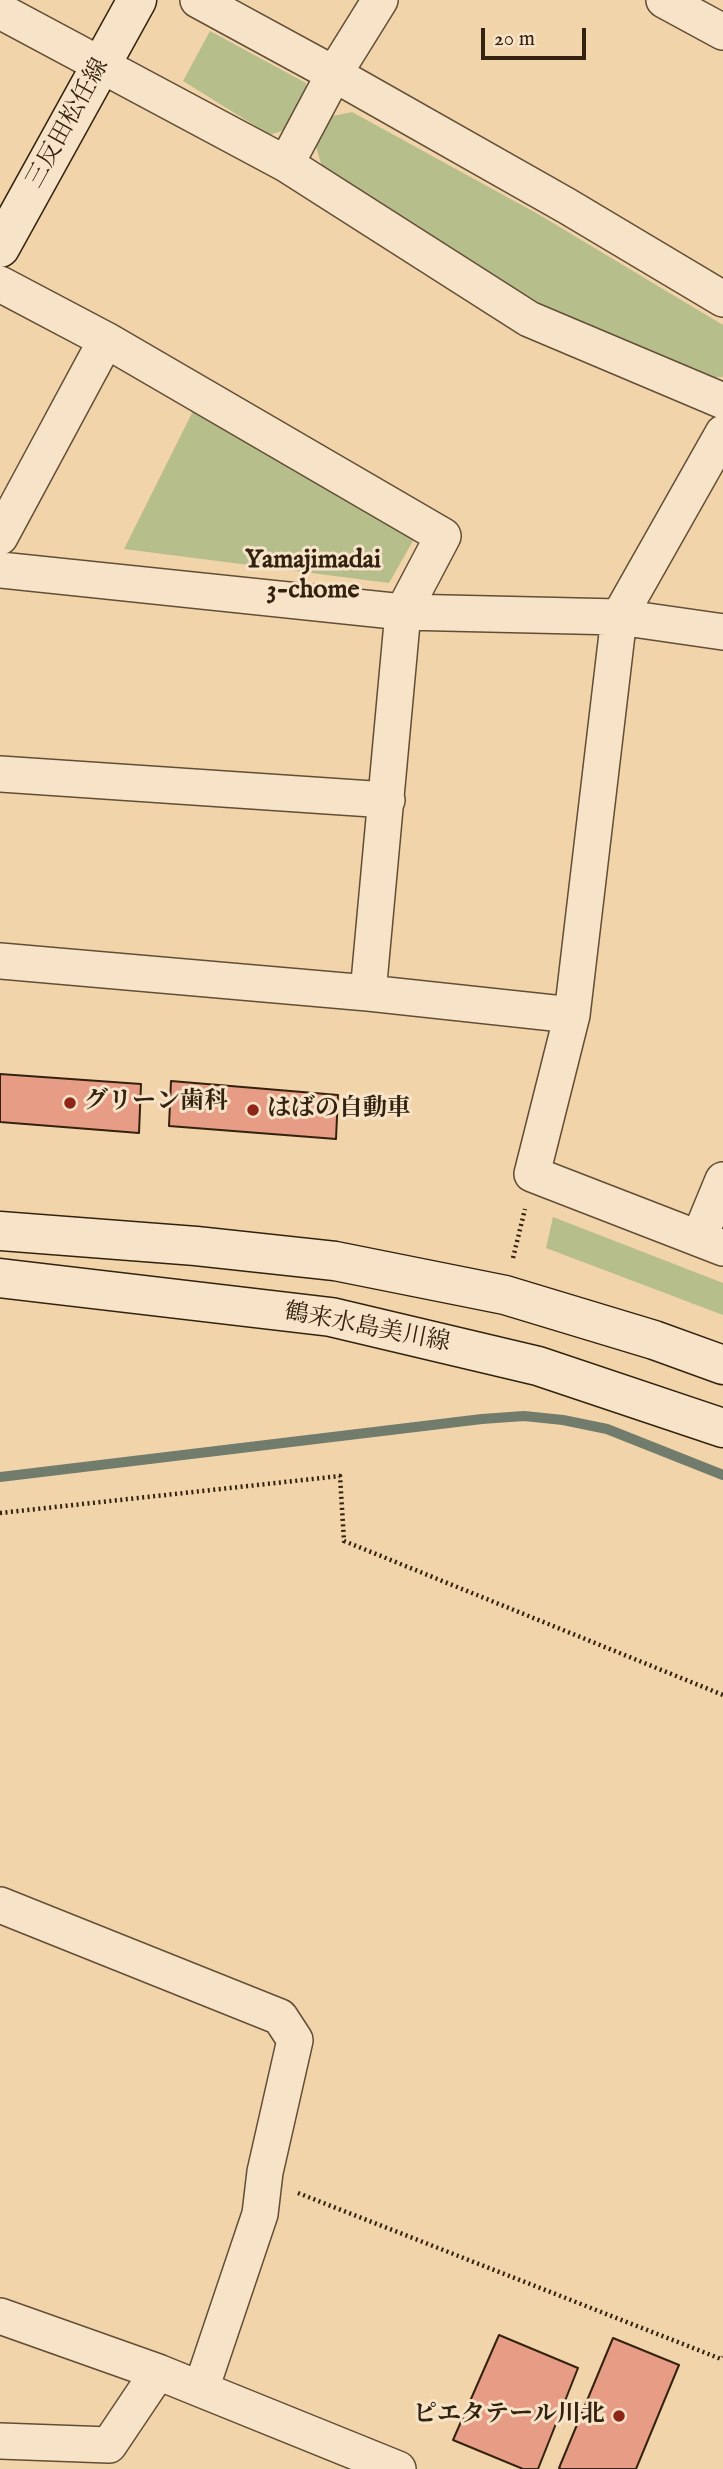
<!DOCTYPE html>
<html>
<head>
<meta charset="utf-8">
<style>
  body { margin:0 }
  #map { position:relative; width:723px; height:2469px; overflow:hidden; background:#f2d4aa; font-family:"IM FELL English",serif }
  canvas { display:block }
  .scale { position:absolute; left:481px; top:28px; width:105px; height:32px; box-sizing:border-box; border:4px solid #32220f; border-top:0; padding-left:9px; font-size:21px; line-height:24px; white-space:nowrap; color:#32220f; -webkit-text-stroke:5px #f7e3c8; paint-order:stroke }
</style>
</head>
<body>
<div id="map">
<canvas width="723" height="2469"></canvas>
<div class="scale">20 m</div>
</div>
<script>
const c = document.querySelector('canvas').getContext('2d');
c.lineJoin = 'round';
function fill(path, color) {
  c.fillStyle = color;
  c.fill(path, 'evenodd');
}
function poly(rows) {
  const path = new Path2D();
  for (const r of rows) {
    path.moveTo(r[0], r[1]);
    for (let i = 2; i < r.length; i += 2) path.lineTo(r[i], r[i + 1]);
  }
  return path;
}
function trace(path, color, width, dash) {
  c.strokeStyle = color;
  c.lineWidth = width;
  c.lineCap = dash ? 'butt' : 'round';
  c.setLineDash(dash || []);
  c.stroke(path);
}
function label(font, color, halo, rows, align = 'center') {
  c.font = font + ' "IM FELL English","Noto Serif JP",serif';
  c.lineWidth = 6;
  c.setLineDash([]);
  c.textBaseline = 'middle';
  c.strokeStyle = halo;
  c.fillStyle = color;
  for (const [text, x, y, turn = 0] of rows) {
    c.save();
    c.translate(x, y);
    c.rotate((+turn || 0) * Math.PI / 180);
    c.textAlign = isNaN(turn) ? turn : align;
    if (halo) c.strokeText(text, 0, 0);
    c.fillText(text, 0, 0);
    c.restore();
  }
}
fill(poly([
  [210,31,306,83,307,94,287,129,270,135,183,81],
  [352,112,538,214,723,325,723,377,695,378,614,347,400,220,322,167,315,143,333,116],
  [193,411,417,534,389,583,124,549],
  [553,1217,723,1283,723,1315,546,1248]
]), '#b6be8c');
trace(poly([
  [0,1477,482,1419,524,1416,563,1420,607,1429,723,1475]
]), '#717c6d', 10);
const building = poly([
  [0,1074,141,1084,139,1133,0,1122,0,1074],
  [171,1081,338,1095,336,1139,169,1126,171,1081],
  [499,2335,578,2368,538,2469,523,2469,453,2440,499,2335],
  [613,2338,679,2365,636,2469,561,2469,559,2468,613,2338]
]);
fill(building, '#e79c85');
trace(building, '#32220f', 2);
const minor = poly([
  [198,0,334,74,567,206,723,299],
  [664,0,723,32],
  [0,11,286,164,529,319,723,401],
  [286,164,334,74,380,0],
  [0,284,106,340,443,536,403,612,368,993],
  [723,433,619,617,572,1015,532,1174,723,1248],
  [0,537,106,340],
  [0,570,403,612,619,617,723,632],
  [0,774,387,800],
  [0,961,368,993,572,1015],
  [699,1238,723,1180],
  [0,1905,280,2017,295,2040,265,2172,260,2214,201,2389],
  [0,2316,158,2372,398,2469],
  [0,2441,109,2445,158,2372]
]);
const secondary = poly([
  [0,248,137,0],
  [0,1231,196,1246,335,1261,505,1295,654,1340,723,1365],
  [0,1278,331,1317,538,1366,723,1428]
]);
trace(minor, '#624e36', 38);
trace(secondary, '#32220f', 41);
trace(poly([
  [513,1258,525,1209],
  [0,1513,340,1476,344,1541,723,1695],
  [298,2193,721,2359,723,2357]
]), '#32220f', 4.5, [2, 3.5]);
trace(minor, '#f7e3c8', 35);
trace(secondary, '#f7e3c8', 38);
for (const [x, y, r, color] of [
  [70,1103,7,"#8f2418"],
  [253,1110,7,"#8f2418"],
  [619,2416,7,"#8f2418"]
]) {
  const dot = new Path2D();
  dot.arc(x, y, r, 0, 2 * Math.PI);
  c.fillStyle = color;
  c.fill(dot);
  trace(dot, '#f7e3c8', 2.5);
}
label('24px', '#32220f', '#f7e3c8', [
  ["三反田松任線",69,124,-61],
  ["鶴来水島美川線",367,1329,11]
]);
label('bold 24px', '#32220f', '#f7e3c8', [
  ["グリーン歯科",84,1103],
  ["はばの自動車",267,1110],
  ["ピエタテール川北",605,2416,"right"]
], 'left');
label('bold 26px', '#32220f', '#f7e3c8', [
  ["Yamajimadai",313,562],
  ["3-chome",313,592]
]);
</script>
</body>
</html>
